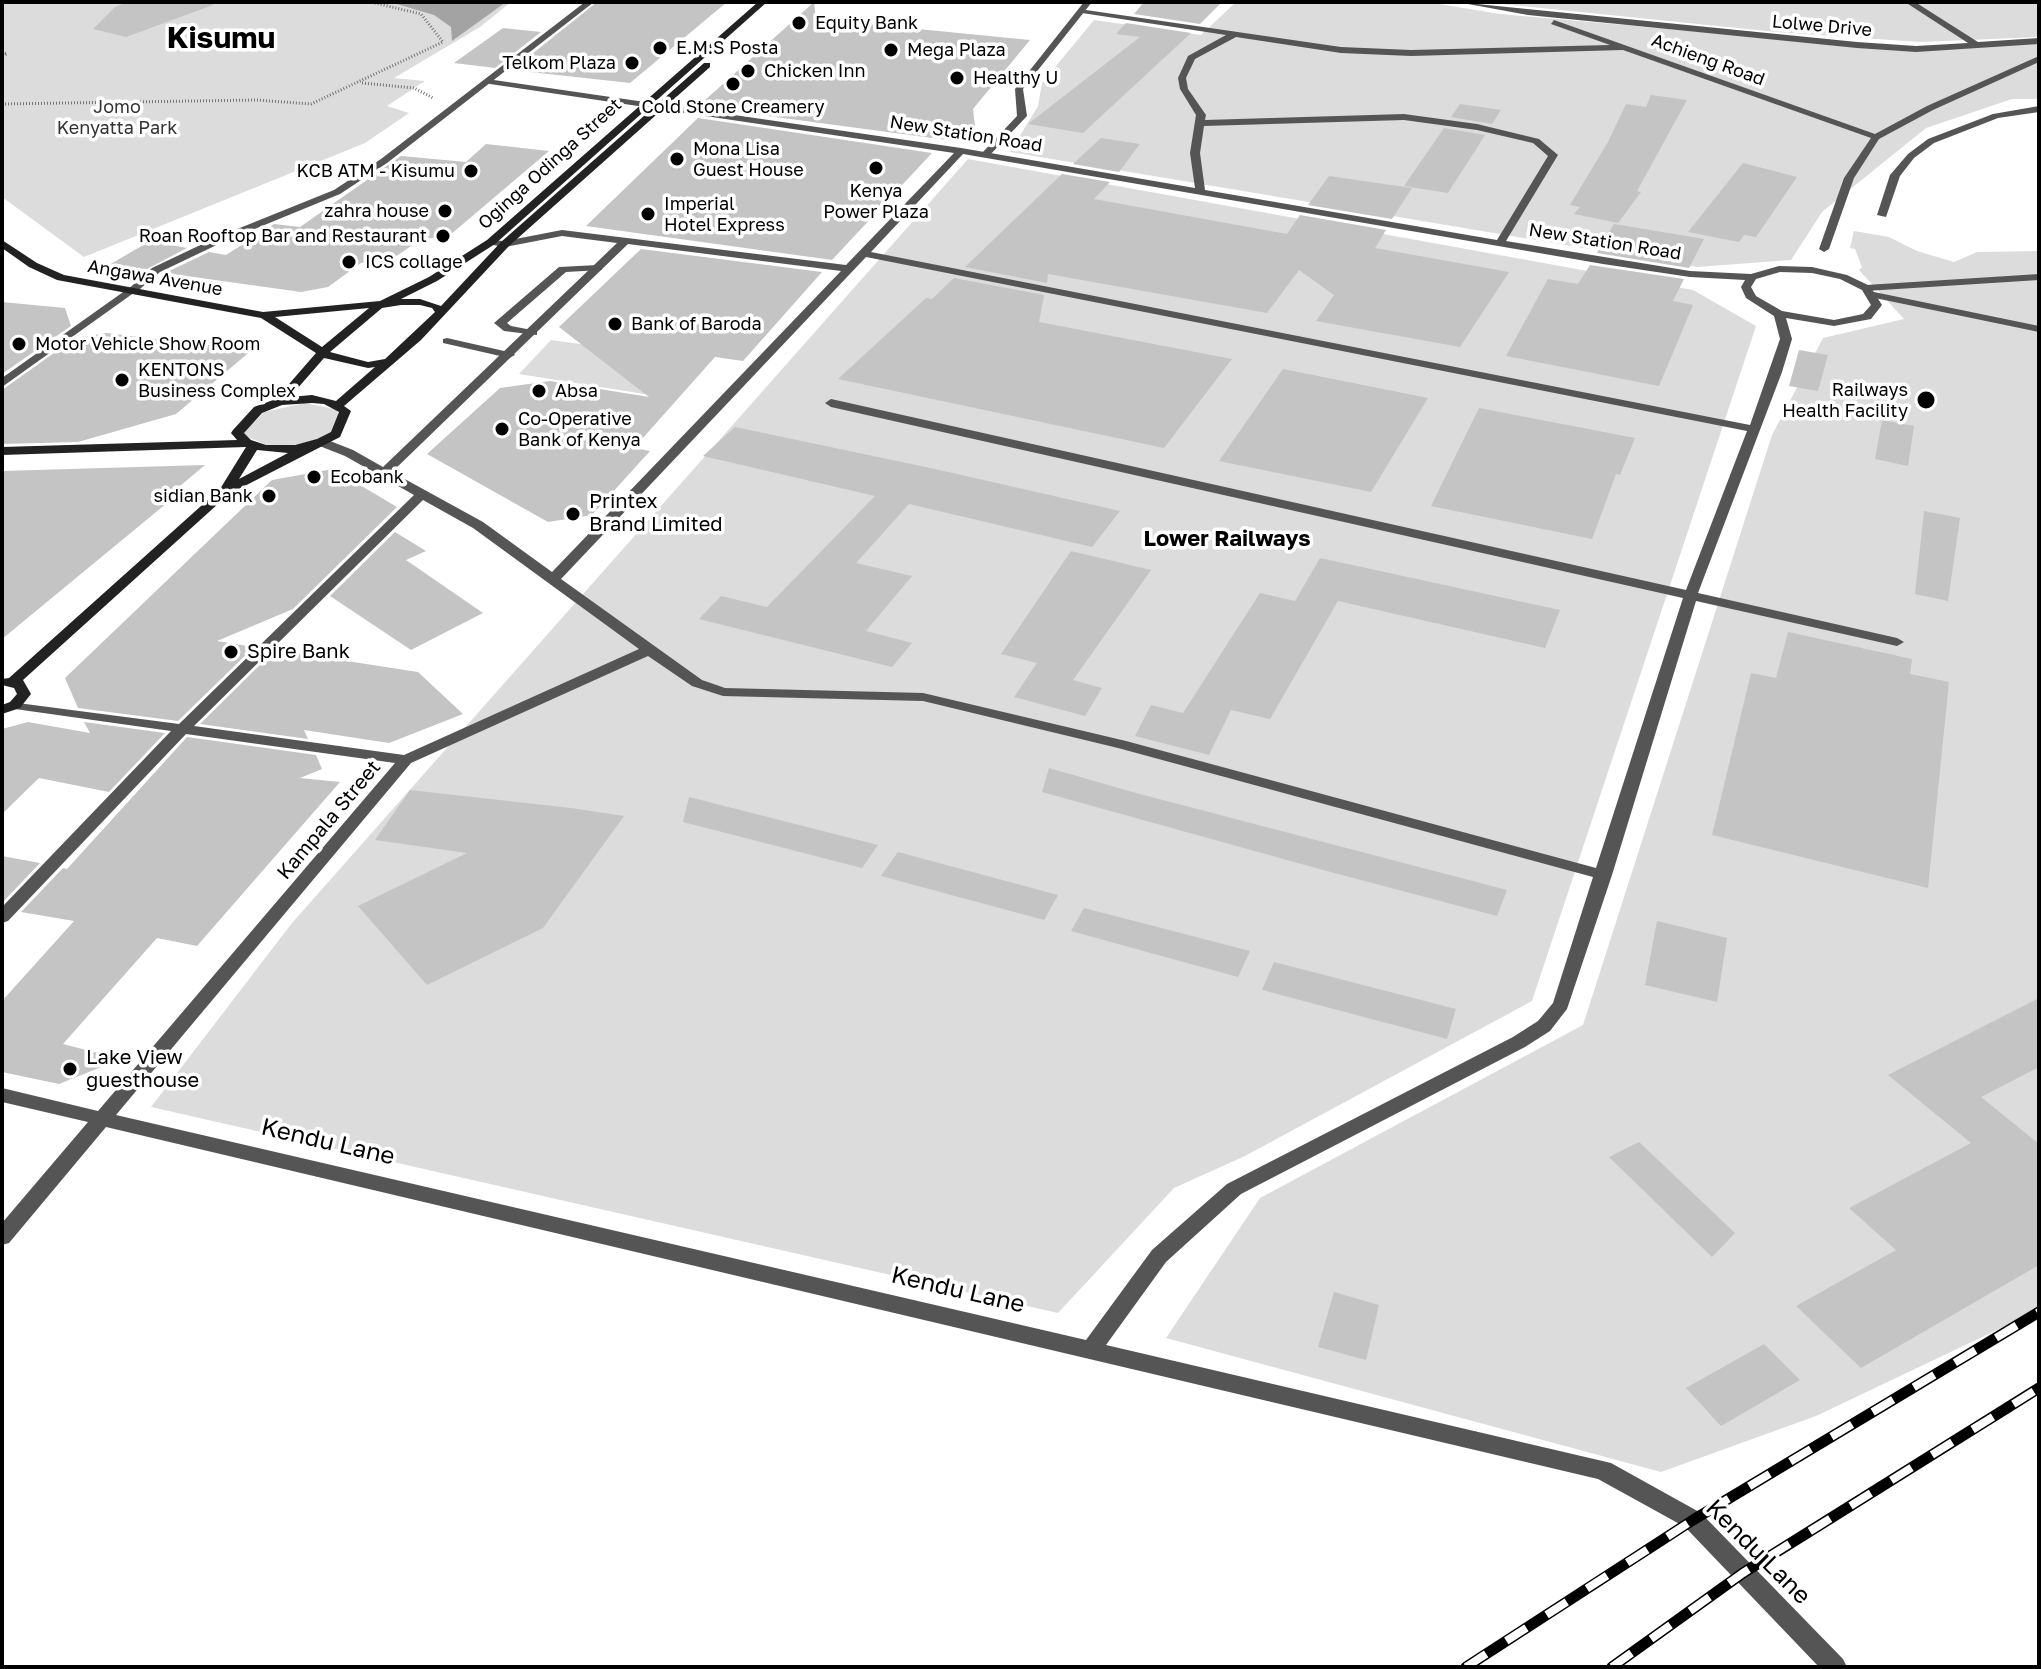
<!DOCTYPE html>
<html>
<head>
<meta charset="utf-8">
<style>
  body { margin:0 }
  #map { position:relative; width:2041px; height:1669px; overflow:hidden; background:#fff; font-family:"Golos Text",sans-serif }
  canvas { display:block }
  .frame { position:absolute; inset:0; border:4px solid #000; pointer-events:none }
</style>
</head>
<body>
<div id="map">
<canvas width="2041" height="1669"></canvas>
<div class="frame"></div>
</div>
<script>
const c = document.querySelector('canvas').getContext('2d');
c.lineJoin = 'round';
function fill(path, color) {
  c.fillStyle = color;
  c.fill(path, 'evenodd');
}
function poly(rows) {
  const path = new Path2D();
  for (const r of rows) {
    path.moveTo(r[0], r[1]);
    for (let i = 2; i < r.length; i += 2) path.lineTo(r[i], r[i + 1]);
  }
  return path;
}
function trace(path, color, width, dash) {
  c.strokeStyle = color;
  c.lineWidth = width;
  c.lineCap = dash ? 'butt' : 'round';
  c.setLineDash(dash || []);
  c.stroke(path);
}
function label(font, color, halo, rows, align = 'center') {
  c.font = font + ' "Golos Text",sans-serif';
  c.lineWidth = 7;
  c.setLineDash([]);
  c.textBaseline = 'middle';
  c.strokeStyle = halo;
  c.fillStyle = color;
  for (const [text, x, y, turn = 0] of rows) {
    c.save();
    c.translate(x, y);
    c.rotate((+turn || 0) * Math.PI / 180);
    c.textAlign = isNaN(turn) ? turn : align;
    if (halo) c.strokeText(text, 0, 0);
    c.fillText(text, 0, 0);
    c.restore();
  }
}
fill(poly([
  [2,2,511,2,480,27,394,78,425,81,387,106,409,113,365,143,84,257,2,197],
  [1236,2,1427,2,1500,14,1916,51,2039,41,2039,99,2012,99,1926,128,1822,212,1791,260,1697,267,1010,152,1038,106,1042,83,1094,20,1201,35],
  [1483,2,2039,2,2039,37,1920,42,1776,32],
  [968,159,1693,290,1756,326,1532,1001,1245,1156,1174,1188,1058,1313,151,1107,292,923],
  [1854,231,1889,237,1917,251,1954,262,1977,252,2039,251,2039,1310,1816,1416,1661,1472,1166,1338,1260,1198,1583,1025,1772,435,1823,338,1904,319,1859,270,1862,267,1855,249,1850,248],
  [551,340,689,359,657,396,519,374],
  [305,403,335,409,339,414,334,432,319,440,293,445,266,445,246,436,244,432,264,412]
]), '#dcdcdc');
fill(poly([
  [390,2,506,2,452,41,451,27,434,15]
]), '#a3a3a3');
fill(poly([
  [128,2,212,2,213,5,126,37,93,29,115,7],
  [597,2,727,2,630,83,512,70],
  [814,2,816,19,1030,40,973,109,977,144,708,108,714,103,704,101],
  [1144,2,1222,2,1200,24,1134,14],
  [1126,23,1191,33,1083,133,1028,124,1140,37,1116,34],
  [503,28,541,32,495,68,454,63],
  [1651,95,1687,100,1637,191,1641,192,1618,223,1574,214,1580,207,1570,205,1608,142,1626,104,1646,107],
  [1460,104,1501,110,1492,124,1451,117],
  [698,118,932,153,832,260,586,226],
  [1444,128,1485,135,1448,193,1404,186],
  [1101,138,1140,144,1119,172,1073,164],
  [486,144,549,151,450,235,420,240,392,259,361,263,328,287,301,292,165,273,209,252,226,255,274,224,300,227,401,156,466,162],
  [1743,163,1797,177,1756,237,1744,235,1739,242,1688,232],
  [1062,174,1110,182,1094,199,1287,234,1300,215,1386,230,1375,248,1509,272,1460,347,1316,321,1334,295,1299,270,1267,313,1048,274,1047,283,965,267],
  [1329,176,1412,188,1392,219,1308,205],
  [1614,224,1704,239,1689,268,1597,253],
  [150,241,187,248,145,270,109,265],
  [641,249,822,272,743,361,715,357,634,448,650,451,592,515,548,522,427,454,500,388,550,381,649,397,559,327],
  [1590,265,1684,279,1673,301,1693,305,1659,386,1506,356,1548,279,1578,284],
  [954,278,1044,295,1039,322,1232,359,1164,448,838,379,926,298,932,299],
  [2,302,65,308,71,326,2,374],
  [106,333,252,350,176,414,78,442,2,444,2,390,75,338],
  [1799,350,1828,355,1818,391,1789,386],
  [1283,369,1428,398,1371,492,1219,461],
  [1479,408,1635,438,1620,475,1616,474,1592,539,1431,506],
  [1882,420,1914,426,1908,466,1875,459],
  [735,427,935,469,1120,511,1092,547,909,504,856,563,912,576,866,631,912,643,892,667,699,619,721,596,767,607,875,496,703,456],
  [205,465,161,502,167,503,2,639,2,471],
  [333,469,397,507,293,609,217,641,254,647,178,721,78,708,65,678,272,480],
  [1924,511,1960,518,1948,601,1915,594],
  [395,532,426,551,406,560,483,613,411,650,330,596],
  [1071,551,1151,570,1073,680,1102,688,1085,716,1014,697,1037,663,1001,654],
  [1320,558,1560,610,1545,648,1338,601,1270,719,1231,710,1209,755,1135,736,1151,705,1183,713,1260,593,1295,601],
  [1788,632,1912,659,1910,674,1949,682,1928,888,1712,835,1751,673,1776,678],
  [275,650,418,672,463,714,389,743,304,730,308,739,200,724],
  [28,722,90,733,84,722,165,733,109,792,39,778,2,814,2,729],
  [187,737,316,755,322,769,300,778,340,782,197,946,157,938,63,1044,121,1059,59,1084,2,1072,2,1001,74,921,21,912,63,868,67,869],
  [1049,768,1136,793,1507,890,1497,916,1323,870,1042,792],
  [410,790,571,808,624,816,543,928,427,985,358,906,467,853,375,840],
  [689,797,878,845,862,868,683,822],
  [898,852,1058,895,1044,920,881,876],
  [2,856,40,863,2,903],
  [1084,908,1250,951,1238,977,1071,931],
  [1657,921,1727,938,1717,1002,1645,985],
  [1274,962,1456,1009,1447,1039,1262,990],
  [2039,998,2039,1067,1981,1097,2039,1144,2039,1265,1861,1368,1796,1306,1896,1250,1849,1208,1971,1143,1888,1075],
  [1639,1142,1735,1233,1712,1257,1609,1157],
  [1334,1292,1379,1305,1366,1360,1318,1347],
  [1764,1344,1800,1380,1721,1426,1686,1388]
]), '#c4c4c4');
trace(poly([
  [2,52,7,54,2,56],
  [362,83,414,88,433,98],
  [2,104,256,100,311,104,443,42,421,14,371,2]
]), '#777', 3, [1, 2]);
fill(poly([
  [1084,2,1092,2,1023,89,1027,116,988,157,982,157,982,153,1017,116,1015,89,1084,2],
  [2039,106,2039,112,1998,118,1934,143,1914,158,1900,176,1886,217,1877,215,1890,175,1908,154,1928,139,1993,114,2039,106],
  [598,265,602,266,602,270,566,272,507,323,511,326,537,331,537,335,504,331,494,323,559,267,598,265],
  [2039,274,2039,280,1866,291,1861,288,1866,285,2039,274],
  [1874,292,2039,326,2039,332,1870,297,1870,293,1874,292]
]), '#555');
fill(poly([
  [585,2,594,2,387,163,340,194,223,242,160,272,134,294,125,292,152,268,215,238,334,190,381,159,585,2],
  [447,338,513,353,515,355,509,358,443,343,443,339,447,338]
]), '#555');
fill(poly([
  [1457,2,1857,42,1916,46,1968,43,1905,2,1915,2,1978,42,2039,38,2039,44,1916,52,1857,48,1528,15,1457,2],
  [1079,9,1341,47,1411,50,1610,45,1551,24,1554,20,1875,134,1927,106,2039,56,2039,62,1933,110,1879,139,1854,178,1829,249,1824,252,1819,249,1844,178,1871,138,1623,50,1411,56,1341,53,1236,37,1195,59,1186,78,1188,89,1206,115,1205,120,1404,114,1477,124,1539,139,1558,155,1506,241,1690,271,1751,274,1779,266,1812,267,1847,275,1870,286,1882,305,1871,319,1834,326,1786,318,1792,339,1782,372,1698,593,1897,638,1904,642,1897,646,1696,601,1612,875,1567,1009,1550,1031,1525,1047,1241,1194,1166,1262,1106,1345,1611,1463,1701,1513,1843,1659,1847,1667,1819,1667,1685,1527,1598,1479,106,1127,9,1243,2,1245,2,1223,88,1122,2,1102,2,1088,98,1111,395,763,186,734,8,921,2,923,2,907,171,731,15,709,10,708,8,705,10,702,179,724,414,495,345,456,317,445,317,439,325,439,353,450,383,467,617,243,562,236,505,247,487,244,487,240,505,241,562,230,846,265,954,153,490,84,487,83,487,79,961,148,1195,188,1190,153,1196,115,1180,89,1178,78,1188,56,1226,35,1082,13,1079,9],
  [1404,120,1477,130,1533,143,1548,156,1497,240,1205,190,1200,153,1204,126,1404,120],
  [963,154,1603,264,1690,277,1745,280,1741,287,1746,298,1774,316,1780,339,1750,425,871,252,963,154],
  [628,244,841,271,552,572,483,522,392,472,628,244],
  [866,257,1747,431,1686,590,831,399,825,403,831,407,1683,598,1596,868,1126,741,923,693,725,688,702,680,561,579,866,257],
  [1780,272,1812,273,1840,279,1862,290,1871,305,1863,314,1834,320,1782,311,1756,296,1751,287,1756,279,1780,272],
  [423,500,473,528,639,649,404,755,194,726,423,500],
  [648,656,692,686,723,696,923,701,1118,748,1593,877,1553,1003,1538,1021,1513,1037,1227,1184,1152,1250,1086,1340,116,1115,411,763,648,656],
  [126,290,135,292,2,387,2,378,126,290]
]), '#555');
fill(poly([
  [758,2,767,2,495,244,437,281,401,299,420,299,441,306,501,242,704,63,710,63,710,67,509,246,421,340,344,406,351,411,340,437,229,494,23,680,31,694,20,708,2,714,2,705,10,702,17,694,14,688,2,685,2,679,9,678,220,489,246,447,2,455,2,447,237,440,231,433,233,430,254,407,276,399,316,353,261,318,57,280,29,267,2,248,2,240,37,263,64,275,263,312,380,301,429,277,487,240,758,2],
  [401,305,420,305,432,308,435,312,385,359,368,362,330,352,382,308,401,305],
  [369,308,322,347,275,317,369,308],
  [324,358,368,368,375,367,336,401,312,395,290,397,324,358],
  [312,403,324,404,339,412,331,432,317,439,295,445,266,445,251,440,244,433,262,413,282,405,312,403],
  [257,450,288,453,239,479,257,450]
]), '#222');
const rail = poly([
  [1466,1667,1693,1520,2039,1312],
  [1612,1667,1743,1573,2039,1388]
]);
trace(rail, '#000', 11);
trace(rail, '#fff', 8, [24]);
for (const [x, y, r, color] of [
  [799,23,8,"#000"],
  [660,48,8,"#000"],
  [891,50,8,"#000"],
  [632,63,8,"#000"],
  [748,71,8,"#000"],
  [957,78,8,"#000"],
  [733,84,8,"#000"],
  [677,159,8,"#000"],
  [876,168,8,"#000"],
  [471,171,8,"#000"],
  [445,211,8,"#000"],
  [648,214,8,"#000"],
  [443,236,8,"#000"],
  [349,262,8,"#000"],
  [615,324,8,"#000"],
  [19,344,8,"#000"],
  [122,380,8,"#000"],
  [539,391,8,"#000"],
  [1926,400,10,"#000"],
  [502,429,8,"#000"],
  [314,477,8,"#000"],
  [269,496,8,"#000"],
  [573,514,8,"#000"],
  [231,652,8,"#000"],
  [70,1069,8,"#000"]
]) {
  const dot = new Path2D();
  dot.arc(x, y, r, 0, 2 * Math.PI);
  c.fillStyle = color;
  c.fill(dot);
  trace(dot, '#fff', 3);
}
label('18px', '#000', '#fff', [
  ["Equity Bank",815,23],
  ["E.M.S Posta",676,48],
  ["Mega Plaza",907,50],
  ["Telkom Plaza",616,63,"right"],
  ["Chicken Inn",764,71],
  ["Healthy U",973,78],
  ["Cold Stone Creamery",733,107,"center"],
  ["Mona Lisa",693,149],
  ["Guest House",693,170],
  ["KCB ATM - Kisumu",455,171,"right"],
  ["Kenya",876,191,"center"],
  ["Power Plaza",876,212,"center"],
  ["Imperial",664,204],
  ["Hotel Express",664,225],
  ["zahra house",429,211,"right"],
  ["Roan Rooftop Bar and Restaurant",427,236,"right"],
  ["ICS collage",365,262],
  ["Bank of Baroda",631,324],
  ["Motor Vehicle Show Room",35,344],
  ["KENTONS",138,370],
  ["Business Complex",138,391],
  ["Railways",1908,390,"right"],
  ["Health Facility",1908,411,"right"],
  ["Absa",555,391],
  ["Co-Operative",518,419],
  ["Bank of Kenya",518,440],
  ["Ecobank",330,477],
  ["sidian Bank",253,496,"right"]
], 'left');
label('18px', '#000', '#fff', [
  ["Lolwe Drive",1822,26,5],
  ["Achieng Road",1708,60,20],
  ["New Station Road",966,134,9],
  ["Oginga Odinga Street",550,164,-42],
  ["New Station Road",1605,242,9],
  ["Angawa Avenue",155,278,10]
]);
label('18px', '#333', '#fff', [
  ["Jomo",117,107],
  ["Kenyatta Park",117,128]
]);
label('20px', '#000', '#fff', [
  ["Printex",589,502],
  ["Brand Limited",589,525],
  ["Spire Bank",247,652],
  ["Lake View",86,1058],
  ["guesthouse",86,1081]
], 'left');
label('20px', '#000', '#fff', [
  ["Kampala Street",329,820,-50]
]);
label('bold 22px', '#000', '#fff', [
  ["Lower Railways",1227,539]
]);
label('24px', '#000', '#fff', [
  ["Kendu Lane",328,1142,13],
  ["Kendu Lane",958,1290,13],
  ["Kendu Lane",1758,1552,45]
]);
label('bold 30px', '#000', '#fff', [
  ["Kisumu",221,38]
]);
</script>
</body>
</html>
